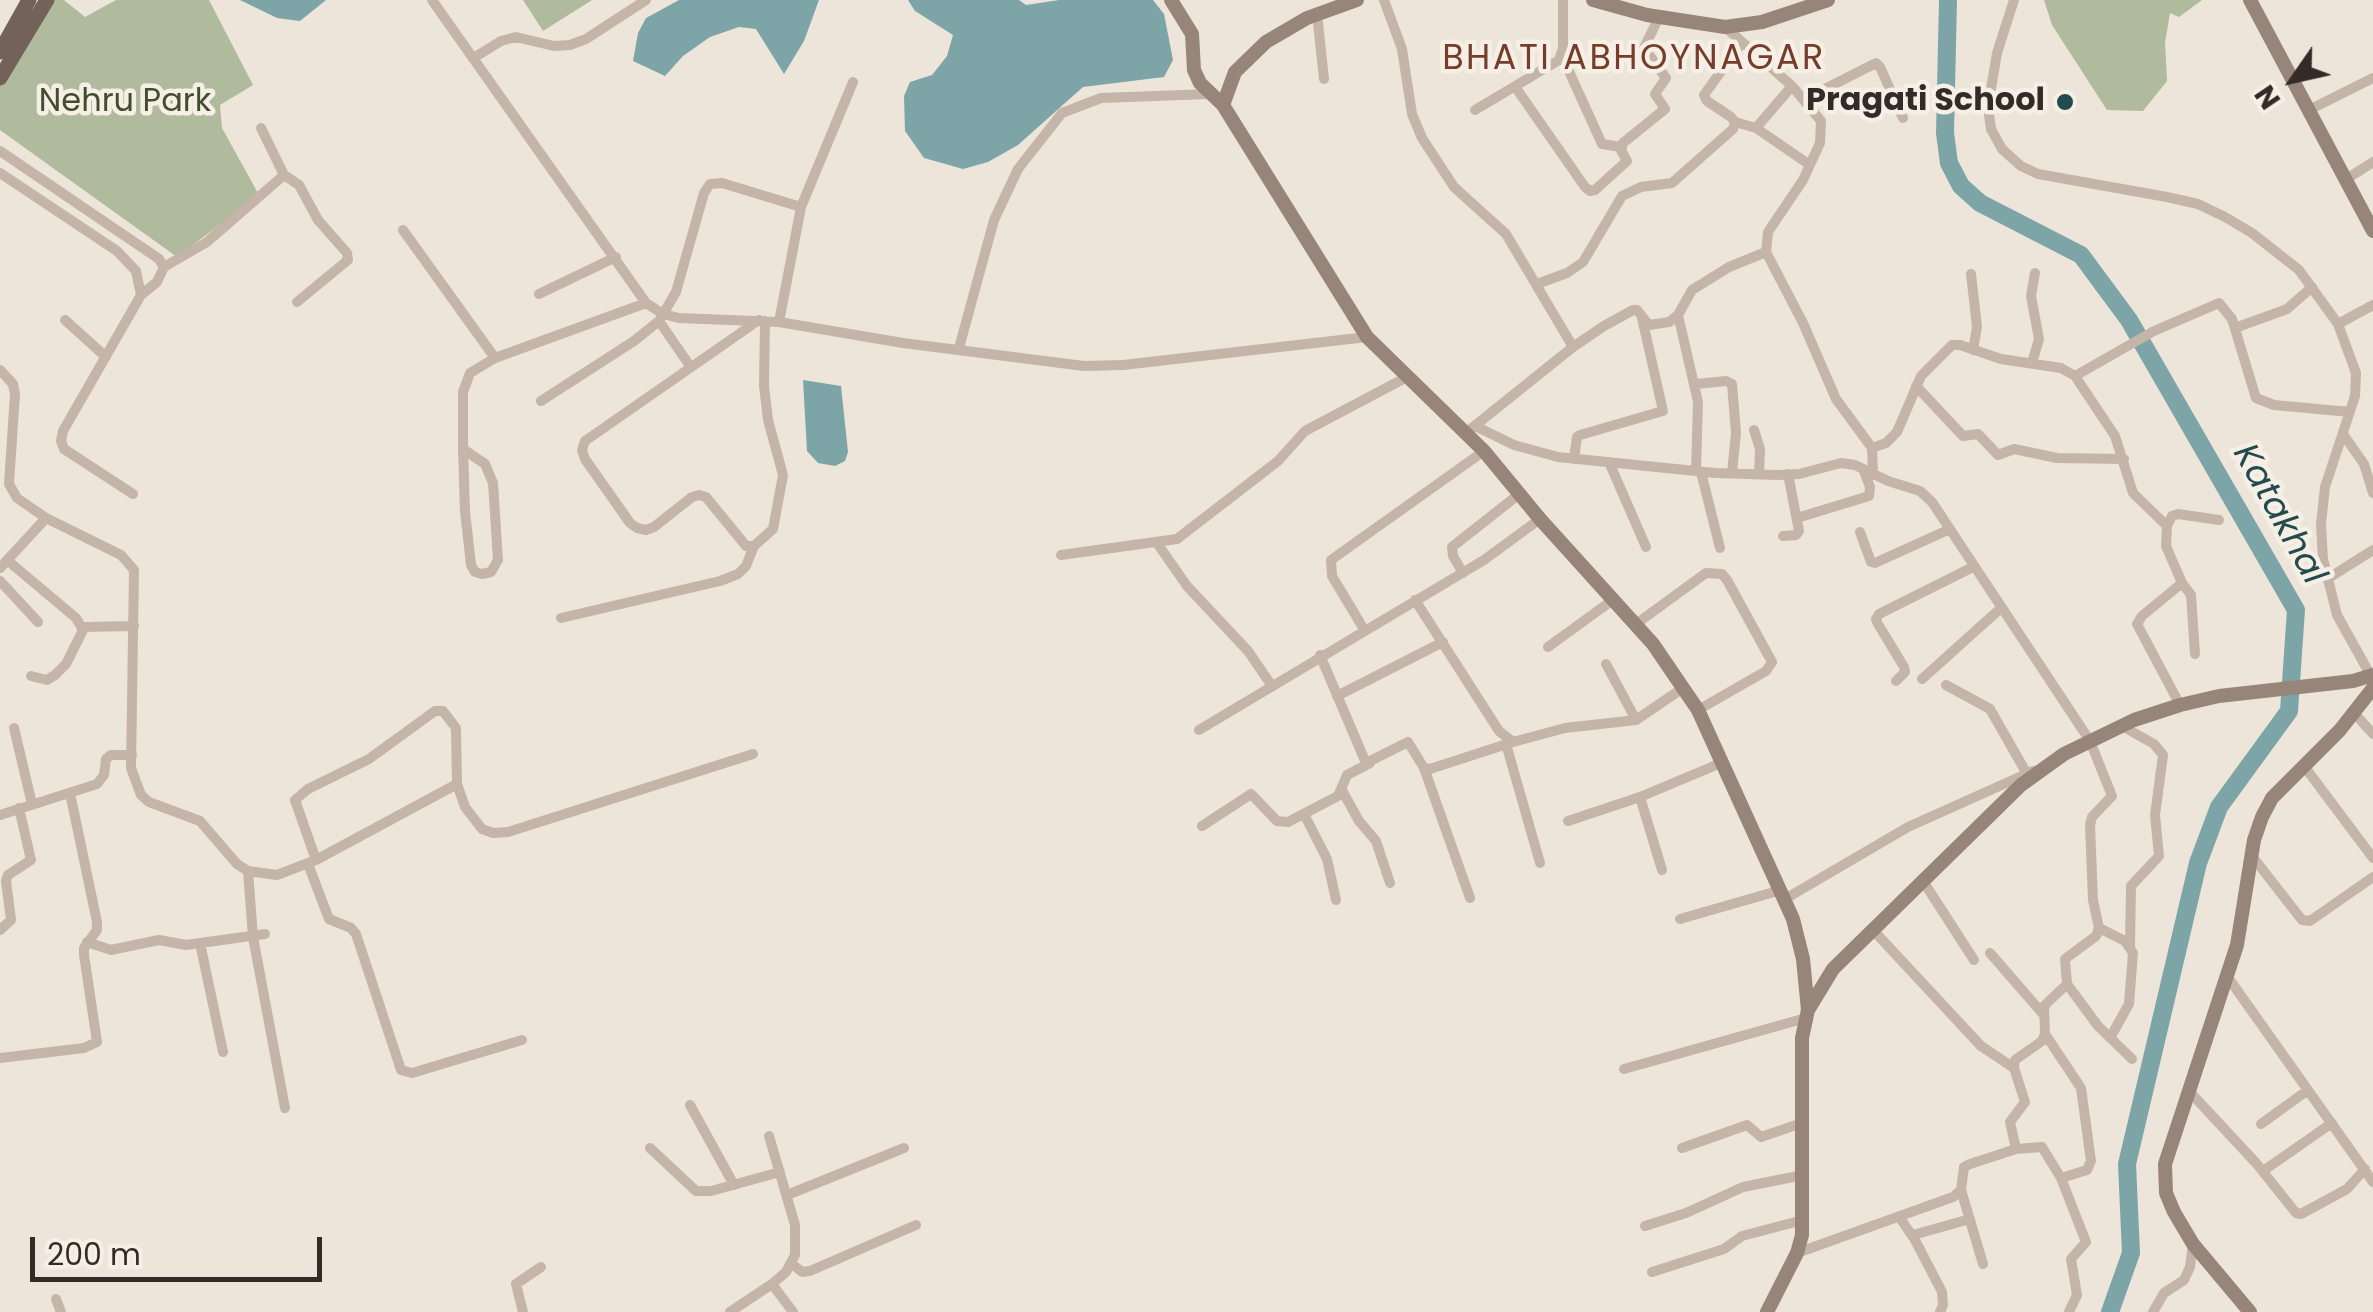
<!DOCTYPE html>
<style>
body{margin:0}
#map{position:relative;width:2373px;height:1312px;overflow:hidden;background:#eee5da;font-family:Poppins,sans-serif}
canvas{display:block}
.north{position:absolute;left:2243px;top:30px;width:100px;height:100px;-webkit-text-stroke:8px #f6efe6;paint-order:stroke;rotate:236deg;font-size:28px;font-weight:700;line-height:40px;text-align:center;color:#322b27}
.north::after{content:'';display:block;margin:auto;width:35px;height:45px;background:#322b27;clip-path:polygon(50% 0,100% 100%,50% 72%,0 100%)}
.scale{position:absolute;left:30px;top:1237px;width:292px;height:45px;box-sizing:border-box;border:5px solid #322b27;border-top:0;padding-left:12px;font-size:30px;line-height:35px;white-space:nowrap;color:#322b27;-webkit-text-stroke:8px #f6efe6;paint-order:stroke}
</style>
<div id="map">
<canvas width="2373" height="1312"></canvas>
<div class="north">N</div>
<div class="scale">200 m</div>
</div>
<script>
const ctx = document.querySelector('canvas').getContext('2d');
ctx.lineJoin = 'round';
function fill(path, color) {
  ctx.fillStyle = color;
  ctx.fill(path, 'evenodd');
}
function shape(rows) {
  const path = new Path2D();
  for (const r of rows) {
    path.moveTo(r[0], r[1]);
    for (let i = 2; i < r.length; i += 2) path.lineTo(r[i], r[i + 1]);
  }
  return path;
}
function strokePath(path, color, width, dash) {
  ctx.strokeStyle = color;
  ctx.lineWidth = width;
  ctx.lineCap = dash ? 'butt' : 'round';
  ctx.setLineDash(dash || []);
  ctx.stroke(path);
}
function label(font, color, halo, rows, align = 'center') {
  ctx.font = font + ' Poppins,sans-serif';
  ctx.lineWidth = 9;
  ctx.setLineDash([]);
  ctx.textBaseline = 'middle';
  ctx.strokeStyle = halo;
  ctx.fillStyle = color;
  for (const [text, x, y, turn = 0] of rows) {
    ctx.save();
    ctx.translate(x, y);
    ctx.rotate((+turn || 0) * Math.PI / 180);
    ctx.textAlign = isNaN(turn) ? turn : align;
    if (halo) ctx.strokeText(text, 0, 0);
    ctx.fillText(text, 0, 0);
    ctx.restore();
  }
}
fill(shape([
 [51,0,64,0,85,17,116,0,209,0,253,85,220,105,222,128,259,195,177,257,0,130,0,84],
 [523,0,592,0,543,31],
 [2044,0,2202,0,2179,17,2170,13,2165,43,2167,81,2143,111,2107,110,2052,25]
]), '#b0ba9d');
fill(shape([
 [240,0,326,0,300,21,277,18],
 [679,0,819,0,804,41,784,74,756,29,739,27,710,37,683,56,665,76,633,61,638,33,646,18],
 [908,0,1019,0,1026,5,1059,0,1153,0,1164,14,1173,60,1164,77,1083,87,1018,145,988,162,963,169,924,158,905,131,904,96,910,82,932,75,947,56,953,35,915,11],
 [803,380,841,386,848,452,845,461,835,466,818,463,807,451]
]), '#7da5a7');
strokePath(shape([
 [1948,0,1945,133,1949,163,1961,186,1980,203,2081,255,2129,320,2296,610,2289,711,2219,807,2198,863,2127,1164,2131,1253,2110,1312]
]), '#7da5a7', 18);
strokePath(shape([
 [432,0,646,303,663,314,679,318,779,322,903,343,1084,366,1123,365,1367,337],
 [1384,0,1402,49,1412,114,1422,138,1454,187,1506,234,1573,347],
 [2014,0,1997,53,1988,107,1991,129,2002,149,2021,166,2038,174,2167,197,2198,204,2225,217,2252,233,2299,270,2338,324,2356,373,2355,396,2325,487,2321,524,2323,559,2337,615,2371,676],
 [1317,14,1324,79],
 [1725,27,1792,86,1821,121,1820,143,1803,180,1768,232,1766,252,1803,323,1836,399,1872,448,1873,475],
 [1562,56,1602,144,1621,147],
 [475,57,501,41,516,37,554,46,570,45,586,39,646,0],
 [1516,88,1585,187,1590,191,1595,190,1627,161,1621,150,1623,143,1665,109,1655,94,1666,78,1644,48,1659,17],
 [1805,99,1876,63,1880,67,1903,118],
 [1475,110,1559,60,1563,48,1563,0],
 [2309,110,2373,78],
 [1735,122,1756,128,1792,86],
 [1756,128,1810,165],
 [0,151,159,259,164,267,157,282,141,295,63,431,61,441,64,449,133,494],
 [0,173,117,251,136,271,141,295],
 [284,175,299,185,318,220,347,253,348,260,297,302],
 [2345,180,2373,162],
 [403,230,495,358],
 [164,267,207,242,284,175,261,128],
 [1971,274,1977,327,1973,350],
 [1537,284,1567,273,1583,262,1622,196,1641,187,1672,183,1733,129,1735,122,1731,117,1707,101,1704,95,1742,42],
 [539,294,616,257],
 [1678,315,1698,402,1696,471],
 [65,320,106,357],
 [759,320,585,441,582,450,585,459,630,523,637,528,646,530,654,527,692,497,699,495,706,497,746,546,754,546,773,529,783,475,768,420,764,386,765,321],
 [659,321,690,366],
 [779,322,801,207,853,82],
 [2338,324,2373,305],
 [2235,328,2287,309,2312,287],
 [959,348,994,220,1018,169,1062,113,1101,98,1210,94],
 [2032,363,2039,339,2031,296,2035,273],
 [0,370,13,384,15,394,9,484,17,498,46,518,121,555,134,570,131,768,141,795,149,802,200,821,237,864,248,871,277,875,316,860,457,784],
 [2075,376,2154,331,2219,303,2232,319,2256,398,2274,405,2350,412],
 [1696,384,1726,381,1732,384,1736,433,1732,473],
 [1916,386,1963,436,1978,434,1998,455,2014,449,2057,458,2124,459],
 [541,401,634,341,659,321,676,292,704,193,710,184,722,183,801,207],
 [1475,426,1514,445,1558,457,1715,473,1778,475,1799,474,1841,463,1855,465,1888,481,1920,491,1932,502,2090,741,2112,796,2092,817,2090,825,2093,900,2099,928,2096,936,2065,959,2067,984,2044,1006,2045,1034,2042,1041,2015,1060,2014,1068,2025,1102,2010,1122,2016,1149],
 [1472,428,1573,347,1604,326,1633,310,1637,310,1649,325,1669,322,1678,315,1692,290,1729,267,1766,252],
 [1754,430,1760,449,1759,474],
 [2343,434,2364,464,2373,493],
 [1872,448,1886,443,1897,432,1921,376,1952,345,1960,345,2001,359,2061,368,2075,376,2115,436,2133,493,2167,526,2166,546,2182,583,2142,616,2137,624,2180,705],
 [463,449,485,464,493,483,498,560,491,572,482,574,475,572,471,565,465,511,463,449,463,392,470,373,495,358,646,303],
 [1574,459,1577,437,1580,435,1663,411,1642,318],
 [1609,462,1646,547],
 [1701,472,1720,548],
 [1797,518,1869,496,1870,487,1864,471],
 [2167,526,2172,516,2178,514,2219,520],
 [1860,532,1871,562,1875,563,1950,529],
 [1783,536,1796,535,1799,531,1788,474],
 [1157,543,1187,586,1248,651,1272,686],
 [1061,555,1177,539,1278,461,1305,431,1407,377],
 [7,560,76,618,83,630,66,664,55,675,47,680,31,676],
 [0,568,46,518],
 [1463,573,1453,556,1452,547,1518,495],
 [2327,579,2373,550],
 [0,581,38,622],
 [2182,583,2191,595,2195,654],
 [1415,600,1499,731,1513,742,1565,728,1636,720,1683,688],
 [561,618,720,581,738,574,746,566,754,546],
 [1636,624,1706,573,1722,574,1727,580,1772,662,1766,671,1698,710],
 [82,627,134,626],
 [1365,631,1332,576,1331,560,1484,451],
 [1548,647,1614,599],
 [1320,655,1366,763,1408,742,1424,768,1430,769,1513,742],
 [1606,664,1636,720],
 [1922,679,2001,608],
 [1896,681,1905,672,1904,667,1878,624,1876,619,1879,614,1973,567],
 [1946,685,1990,709,2027,774],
 [1337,696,1443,642],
 [2355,714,2373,734],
 [2122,726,2154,744,2163,755,2155,815,2159,856,2131,886,2130,947],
 [14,728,32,804],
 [1199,730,1484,560,1540,519],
 [1506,744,1540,863],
 [2304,766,2373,858],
 [1424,768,1470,898],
 [1343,792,1359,821,1376,841,1390,883],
 [1640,797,1662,870],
 [1304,814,1327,859,1336,900],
 [0,815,97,784,104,775,106,759,111,755,132,755],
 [1568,821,1640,797,1721,763],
 [1202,826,1251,794,1277,821,1288,822,1338,796,1347,775,1370,763],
 [2252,856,2302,920,2310,921,2373,877],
 [316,860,295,800,308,789,369,759,435,711,443,711,456,728,457,784,465,807,482,829,493,833,508,832,753,754],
 [308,864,329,919,351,928,356,934,401,1070,412,1073,522,1040],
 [248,871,253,937,285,1108],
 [1923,881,1974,960],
 [1785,899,1908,827,2033,771],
 [1680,919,1781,890],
 [2099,928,2125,941,2133,953,2129,1004,2110,1038],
 [0,930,11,920,6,881,8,875,31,860,19,808],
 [1873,930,1981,1046,2014,1068],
 [87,942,111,950,159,940,186,945,265,934],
 [200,943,223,1052],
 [1990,953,2043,1014],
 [2227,976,2373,1182],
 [2067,984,2098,1026,2132,1059],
 [2045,1034,2081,1088,2091,1161,2087,1170,2061,1178],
 [0,1058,84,1048,97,1042,84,955,84,948,97,930,97,922,70,793],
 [1624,1069,1806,1018],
 [2189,1091,2256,1163,2296,1213,2301,1214,2347,1189,2365,1169],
 [690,1105,734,1185],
 [2261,1124,2308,1090],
 [650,1148,696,1191,711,1191,780,1172],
 [1682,1148,1747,1125,1761,1137,1802,1123],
 [2263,1171,2332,1123],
 [1961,1190,1983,1264],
 [787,1195,904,1148],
 [1900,1218,1915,1240,1942,1292,1943,1305,1940,1312],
 [1645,1226,1686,1213,1743,1187,1803,1175],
 [1913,1235,1970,1219],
 [1797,1253,1953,1197,1961,1190,1964,1167,1970,1164,2016,1149,2042,1147,2061,1178,2086,1242,2071,1259,2077,1295,2069,1312],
 [791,1263,802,1272,810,1271,916,1225],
 [1652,1272,1724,1249,1742,1236,1803,1220],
 [772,1284,793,1312],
 [56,1299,61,1312],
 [523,1312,516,1284,541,1267],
 [730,1312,772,1284,786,1272,795,1255,795,1225,769,1136],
 [2153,1312,2164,1293,2184,1280,2190,1267,2193,1244]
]), '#c4b5a8', 10);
strokePath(shape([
 [1171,0,1192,34,1194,70,1200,83,1223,105,1367,337,1484,451,1540,519,1653,644,1698,710,1793,919,1803,959,1808,1010],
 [1593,0,1647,15,1725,27,1762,22,1828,0],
 [2250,0,2373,231],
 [1223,105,1235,72,1266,42,1307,18,1357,0],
 [1767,1312,1797,1253,1802,1235,1802,1038,1808,1010,1833,969,2021,785,2064,754,2134,720,2180,705,2219,696,2353,681,2373,675],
 [2250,1312,2193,1244,2174,1212,2166,1193,2165,1164,2237,945,2254,840,2262,817,2272,798,2340,730,2373,688]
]), '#97857a', 14);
strokePath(shape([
 [0,52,29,0],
 [0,78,47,0]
]), '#72625a', 15);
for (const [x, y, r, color] of [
 [2065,102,10,"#234b4e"]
]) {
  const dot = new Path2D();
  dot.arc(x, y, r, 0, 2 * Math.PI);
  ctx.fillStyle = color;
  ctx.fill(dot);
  strokePath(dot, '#f6efe6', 4);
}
label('bold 32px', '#322b27', '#f6efe6', [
 ["Pragati School",2045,102]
], 'right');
label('32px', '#424d2e', '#f6efe6', [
 ["Nehru Park",125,103]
]);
ctx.letterSpacing = '2.5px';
label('35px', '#763d2b', '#f6efe6', [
 ["BHATI ABHOYNAGAR",1634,60]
]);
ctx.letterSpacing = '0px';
label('italic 35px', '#234b4e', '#f6efe6', [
 ["Katakhal",2278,515,61]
]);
</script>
